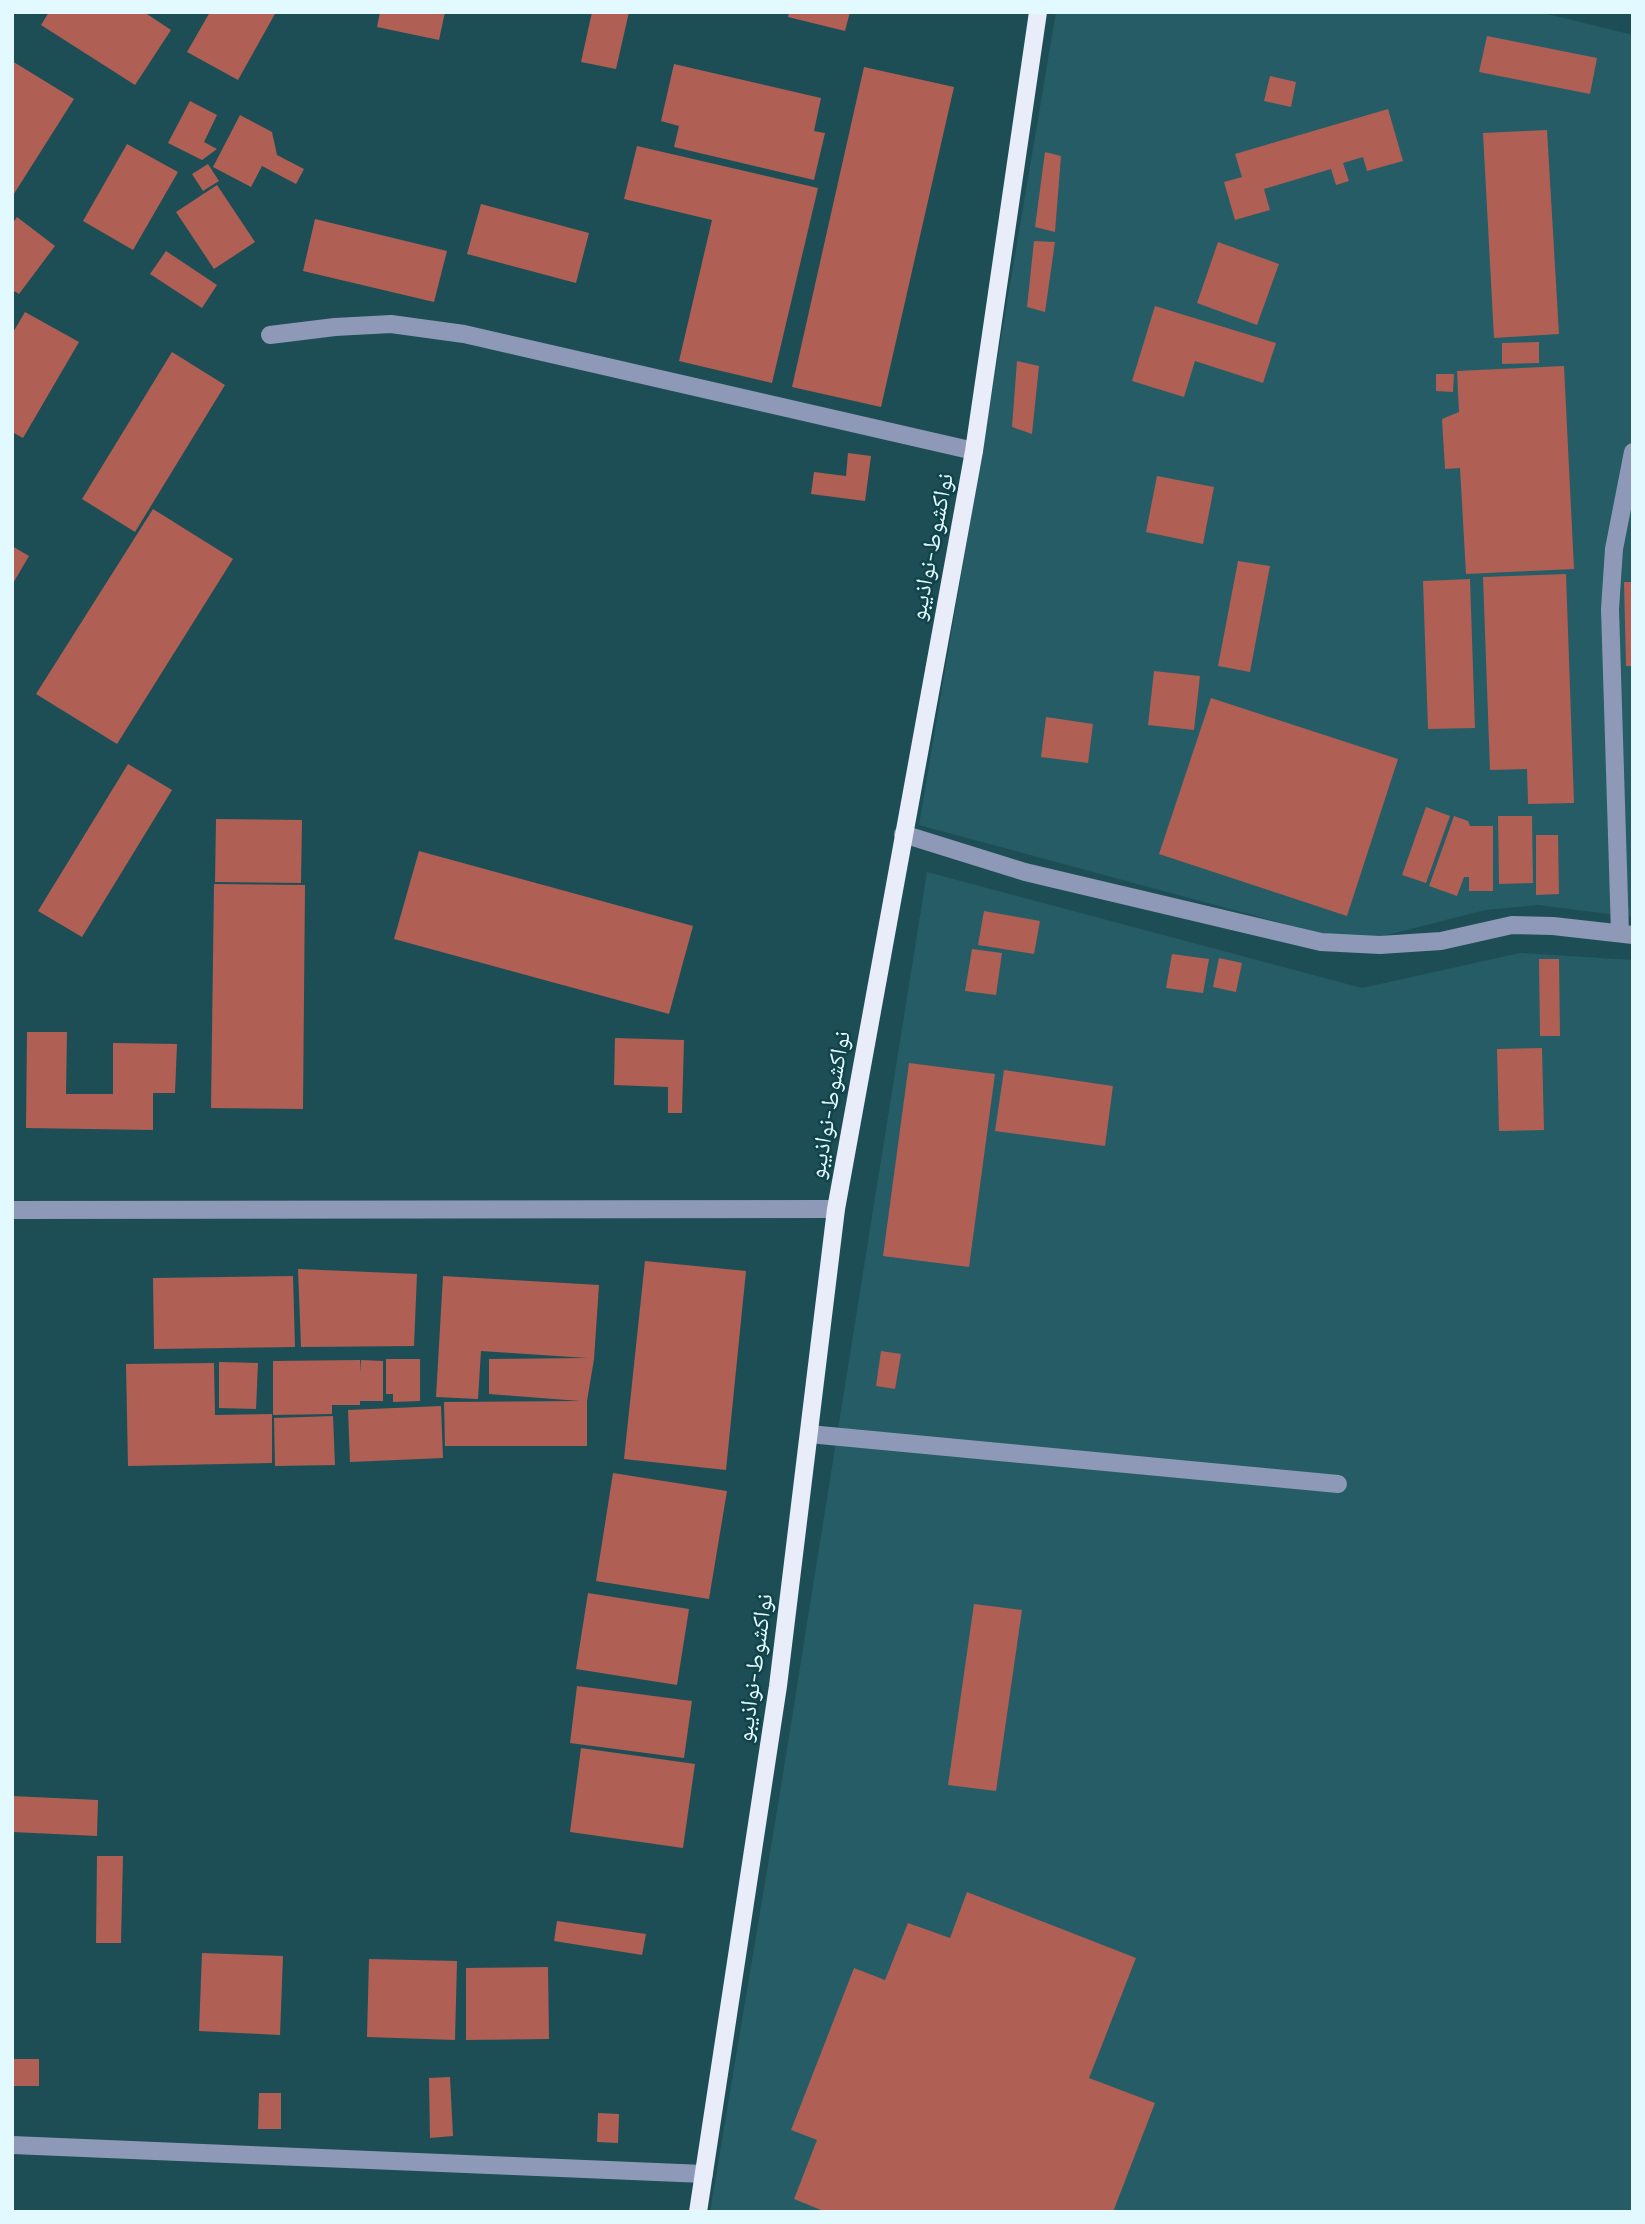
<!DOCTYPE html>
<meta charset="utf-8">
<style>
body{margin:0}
#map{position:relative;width:1645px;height:2224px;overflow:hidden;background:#1e4e55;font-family:"Exo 2",sans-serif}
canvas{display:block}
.frame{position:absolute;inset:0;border:14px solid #e2faff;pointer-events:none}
</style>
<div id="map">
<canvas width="1645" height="2224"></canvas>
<div class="frame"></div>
</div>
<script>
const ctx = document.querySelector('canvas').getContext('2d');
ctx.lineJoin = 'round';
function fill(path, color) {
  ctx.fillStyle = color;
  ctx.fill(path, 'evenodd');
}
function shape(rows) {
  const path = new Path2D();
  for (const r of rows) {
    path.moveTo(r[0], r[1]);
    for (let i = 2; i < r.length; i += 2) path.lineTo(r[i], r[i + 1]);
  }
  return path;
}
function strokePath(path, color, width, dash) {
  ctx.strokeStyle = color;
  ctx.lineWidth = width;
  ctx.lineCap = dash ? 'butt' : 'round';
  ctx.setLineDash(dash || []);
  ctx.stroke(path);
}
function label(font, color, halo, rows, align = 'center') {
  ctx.font = font + ' "Exo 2","Noto Naskh Arabic",sans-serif';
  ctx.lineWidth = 5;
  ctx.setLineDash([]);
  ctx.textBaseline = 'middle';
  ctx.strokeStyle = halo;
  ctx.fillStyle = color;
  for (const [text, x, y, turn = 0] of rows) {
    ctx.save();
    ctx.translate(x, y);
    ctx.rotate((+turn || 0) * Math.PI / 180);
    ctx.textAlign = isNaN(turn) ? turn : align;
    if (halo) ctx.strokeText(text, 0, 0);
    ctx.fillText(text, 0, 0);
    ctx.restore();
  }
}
fill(shape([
 [1056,12,1539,12,1633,35,1633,917,1538,905,1485,910,1356,943,919,825],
 [927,872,1362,988,1520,953,1633,960,1633,2212,710,2212,779,1799]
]), '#265c65');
fill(shape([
 [49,12,144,12,171,30,135,85,41,25],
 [210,12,276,12,238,80,187,52],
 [380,12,445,12,439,40,377,27],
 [592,12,629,12,616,69,581,62],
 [789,12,850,12,845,31,788,17],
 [1487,36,1597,58,1590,94,1479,72],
 [12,61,74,99,12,197],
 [674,64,821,98,814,131,825,133,814,180,674,147,679,126,661,121],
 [864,67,954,87,881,407,792,387],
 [1270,76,1296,82,1291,107,1264,101],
 [190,101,217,115,204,142,217,149,202,160,168,143],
 [1388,109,1403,161,1367,171,1363,157,1343,163,1349,181,1336,185,1331,169,1264,189,1270,210,1235,220,1224,182,1242,177,1235,154],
 [240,115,272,132,277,155,304,169,296,184,262,166,251,187,213,167],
 [1547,130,1559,334,1494,338,1483,133],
 [127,144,178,172,133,250,83,221],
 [637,146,818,188,772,383,679,361,712,220,624,199],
 [1045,152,1061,156,1055,232,1035,227],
 [208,164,219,181,203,191,192,174],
 [217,185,255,242,214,269,176,212],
 [481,204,589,233,576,283,467,254],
 [17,217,55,246,19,294,12,290,12,224],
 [315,219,447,251,434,302,303,271],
 [1034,241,1055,242,1045,312,1027,307],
 [1218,242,1279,264,1257,325,1197,303],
 [166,251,217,285,202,308,150,274],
 [1155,306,1276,343,1263,383,1195,361,1184,397,1132,381],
 [25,312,79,342,23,438,12,432,12,334],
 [1539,342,1539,363,1502,364,1502,343],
 [172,352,225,385,135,532,82,499],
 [1017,361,1039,366,1032,434,1012,427],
 [1564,366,1574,569,1466,574,1460,468,1445,469,1442,419,1459,412,1457,371],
 [1436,374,1454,374,1453,392,1436,391],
 [848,453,871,456,865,501,811,494,814,472,846,476],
 [1157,476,1214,487,1203,544,1146,532],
 [153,509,233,559,117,744,36,694],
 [12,546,29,556,12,585],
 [1238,561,1270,566,1250,672,1218,666],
 [1566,574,1574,803,1528,804,1527,769,1490,770,1483,577],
 [1470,579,1475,728,1428,729,1423,581],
 [1624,582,1633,582,1633,666,1626,666],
 [1154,671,1200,676,1194,730,1148,725],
 [1211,698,1398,759,1347,916,1159,854],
 [1046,717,1093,724,1088,763,1041,757],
 [128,764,172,790,82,937,38,911],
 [1426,807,1450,816,1426,883,1402,875],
 [1454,816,1468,821,1470,826,1493,826,1493,891,1469,891,1469,877,1464,877,1457,896,1429,886],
 [1498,816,1532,816,1533,883,1499,884],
 [216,819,302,820,301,883,215,882],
 [1536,835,1558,835,1559,894,1536,895],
 [419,851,693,926,669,1014,394,939],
 [214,884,305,885,303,1109,211,1108],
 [984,911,1040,921,1034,954,978,945],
 [972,949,1002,953,996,995,965,991],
 [1172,954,1209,959,1203,993,1166,988],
 [1219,958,1242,963,1236,992,1213,987],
 [1539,959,1559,959,1560,1036,1540,1036],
 [27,1032,67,1032,66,1094,113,1094,113,1043,177,1044,175,1093,153,1093,153,1130,26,1128],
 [615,1038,684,1040,682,1113,668,1113,668,1087,614,1085],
 [1542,1048,1544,1130,1499,1131,1497,1049],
 [909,1063,995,1074,969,1267,883,1256],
 [1004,1070,1113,1086,1105,1146,995,1131],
 [645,1261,746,1271,726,1470,624,1459],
 [298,1269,417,1274,414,1346,301,1347],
 [293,1276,295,1347,154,1349,153,1278],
 [443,1276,599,1285,594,1359,587,1401,587,1446,445,1446,444,1402,580,1401,489,1394,489,1359,587,1358,481,1351,478,1399,436,1397],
 [881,1351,901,1354,895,1389,876,1386],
 [386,1359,420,1359,420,1401,393,1402,393,1394,386,1394],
 [360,1360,360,1372,361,1360,383,1361,383,1401,360,1401,360,1405,332,1405,332,1414,273,1415,273,1361],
 [219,1362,258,1363,256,1409,219,1408],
 [214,1363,215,1415,272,1414,272,1463,128,1466,126,1364],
 [441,1406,443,1458,350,1462,348,1410],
 [333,1416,335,1465,275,1466,274,1418],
 [613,1473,727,1491,709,1599,596,1581],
 [588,1593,689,1609,677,1685,576,1669],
 [974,1604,1022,1610,996,1791,948,1785],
 [577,1686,692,1701,684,1758,570,1743],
 [581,1748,695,1764,683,1848,570,1832],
 [12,1796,98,1800,97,1836,12,1832],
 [97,1856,123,1856,121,1943,96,1943],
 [967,1892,1136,1958,1089,2078,1155,2103,1113,2212,826,2212,794,2199,817,2140,791,2130,854,1968,885,1980,908,1923,950,1938],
 [557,1921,646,1934,642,1955,554,1941],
 [202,1953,283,1956,280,2035,199,2031],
 [369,1959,457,1961,455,2040,367,2037],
 [548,1967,549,2039,466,2040,466,1968],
 [12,2059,39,2059,39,2086,12,2086],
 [450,2077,453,2136,430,2138,429,2078],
 [259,2093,281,2093,281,2129,258,2129],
 [598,2113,619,2114,618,2143,597,2142]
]), '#af5f54');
strokePath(shape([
 [270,335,335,327,391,324,464,334,974,451],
 [903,834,1025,872,1321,942,1380,945,1441,941,1512,925,1553,926,1633,935],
 [1620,933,1610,609,1614,549,1633,452],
 [12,1210,836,1209],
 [809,1434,1338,1484],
 [12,2145,704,2174]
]), '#8e99b8', 18);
strokePath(shape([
 [698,2212,778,1686,836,1209,974,451,1038,12]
]), '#e8edf9', 18);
label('24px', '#e2faff', '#11434a', [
 ["نواكشوط-نواذيبو",931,547,-79],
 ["نواكشوط-نواذيبو",829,1105,-80],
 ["نواكشوط-نواذيبو",754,1668,-82]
]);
</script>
